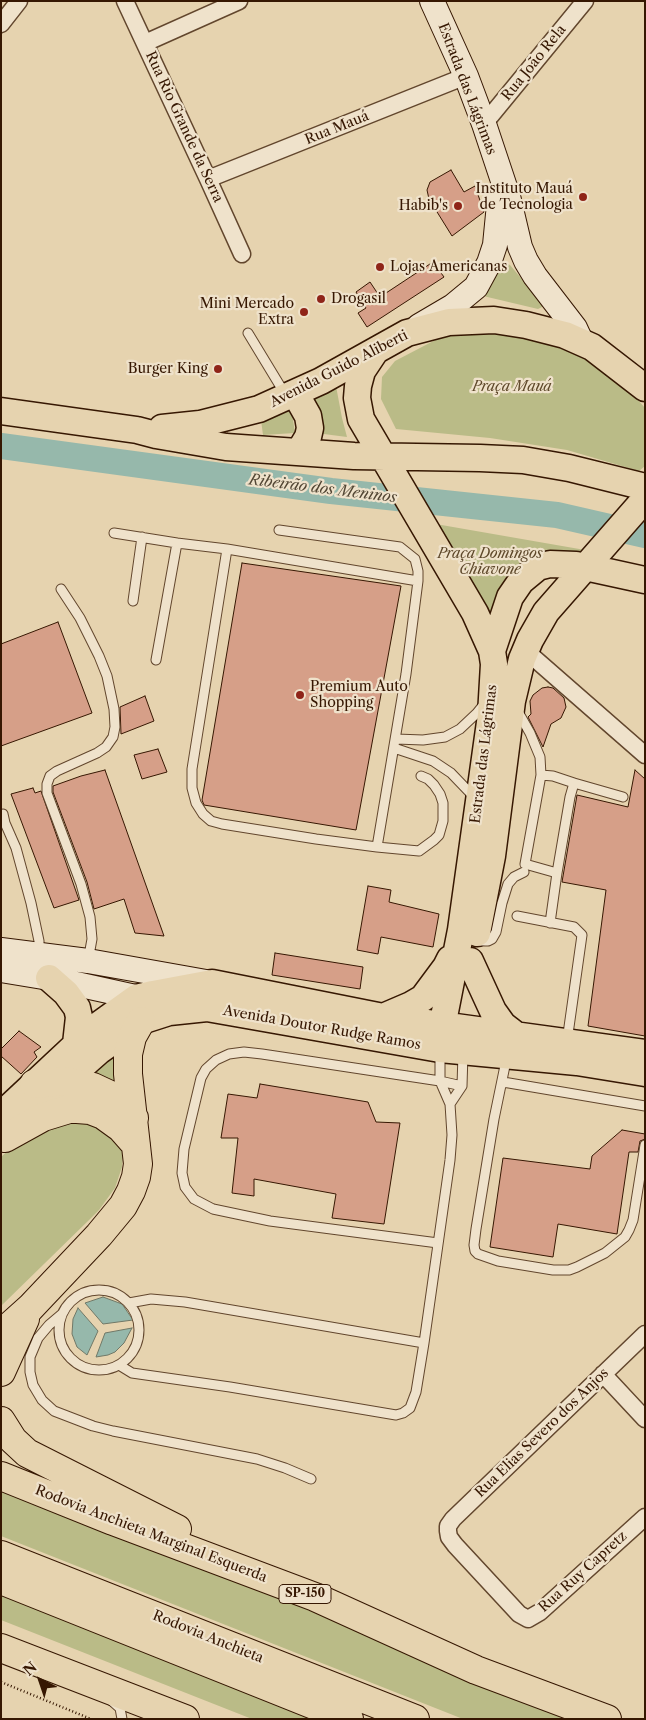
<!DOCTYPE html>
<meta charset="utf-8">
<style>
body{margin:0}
#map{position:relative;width:646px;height:1720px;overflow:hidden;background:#e6d3af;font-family:"Libre Caslon Text",serif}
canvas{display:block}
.frame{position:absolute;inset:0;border:2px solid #361702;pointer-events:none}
.north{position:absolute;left:15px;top:1655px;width:50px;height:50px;-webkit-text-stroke:4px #efe2cb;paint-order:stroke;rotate:319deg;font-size:14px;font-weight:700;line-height:20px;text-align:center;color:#361702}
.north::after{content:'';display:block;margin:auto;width:18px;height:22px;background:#361702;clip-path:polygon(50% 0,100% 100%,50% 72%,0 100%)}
</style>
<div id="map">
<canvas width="646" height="1720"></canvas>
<div class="frame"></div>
<div class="north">N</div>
</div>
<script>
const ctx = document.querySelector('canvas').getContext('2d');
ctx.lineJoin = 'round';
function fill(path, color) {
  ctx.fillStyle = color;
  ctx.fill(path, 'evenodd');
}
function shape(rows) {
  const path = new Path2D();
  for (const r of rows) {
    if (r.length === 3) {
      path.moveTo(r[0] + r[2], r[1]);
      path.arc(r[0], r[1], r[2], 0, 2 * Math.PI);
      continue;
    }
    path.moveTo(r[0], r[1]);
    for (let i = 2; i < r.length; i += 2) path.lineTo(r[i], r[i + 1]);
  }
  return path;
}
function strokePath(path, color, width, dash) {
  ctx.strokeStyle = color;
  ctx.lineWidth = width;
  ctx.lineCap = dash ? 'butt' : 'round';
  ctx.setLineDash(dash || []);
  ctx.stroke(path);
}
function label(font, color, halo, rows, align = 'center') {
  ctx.font = font + ' "Libre Caslon Text",serif';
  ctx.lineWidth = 4.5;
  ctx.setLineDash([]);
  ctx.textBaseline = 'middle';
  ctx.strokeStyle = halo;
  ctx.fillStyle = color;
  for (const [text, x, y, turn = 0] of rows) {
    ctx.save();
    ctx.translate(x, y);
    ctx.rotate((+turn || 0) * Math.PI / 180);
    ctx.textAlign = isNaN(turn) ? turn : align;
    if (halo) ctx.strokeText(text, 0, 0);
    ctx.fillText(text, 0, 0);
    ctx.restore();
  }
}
fill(shape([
 [502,261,510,265,542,303,542,307,538,309,479,295],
 [488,331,560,345,597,363,624,384,645,408,645,466,639,471,567,450,490,438,396,429,381,399,382,377,395,361,443,336],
 [336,386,342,418,347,437,316,433,308,399],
 [291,407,295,433,263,435,261,420],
 [430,523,585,550,580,556,562,555,493,620],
 [118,1055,125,1091,93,1077,94,1072,113,1056],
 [92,1119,120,1145,123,1155,122,1167,115,1188,99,1210,88,1221,1,1306,1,1157,22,1138,38,1127],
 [1,1487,357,1625,576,1719,463,1719,1,1536],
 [1,1592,315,1719,252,1719,1,1620]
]), '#babb87');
const water = shape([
 [103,1297,122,1304,133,1320,103,1324,85,1303,103,1297],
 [78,1308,98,1331,87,1355,77,1347,72,1334,73,1319,78,1308],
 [132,1328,124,1343,115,1352,108,1355,96,1357,105,1333,132,1328]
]);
fill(water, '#96b8ab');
strokePath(water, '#707867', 1);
strokePath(shape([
 [1,446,331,491,557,515,645,535]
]), '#96b8ab', 26);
const building = shape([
 [451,170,464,192,475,186,484,212,452,236,429,199,427,190,430,182,451,170],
 [433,262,444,277,367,327,358,313,366,308,356,292,370,282,380,297,433,262],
 [242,563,401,586,356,830,204,805,202,800,242,563],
 [58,622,92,713,1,746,1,644,58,622],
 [548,687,553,688,564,698,566,707,561,718,551,724,543,747,528,717,531,714,530,701,533,695,542,688,548,687],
 [145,696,154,721,121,734,120,707,145,696],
 [158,749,167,772,142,779,134,755,158,749],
 [105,770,164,936,135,933,124,899,94,909,87,882,53,792,53,786,81,776,105,770],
 [635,770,645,779,645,1036,588,1026,606,890,562,882,577,795,628,807,635,770],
 [33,788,35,793,41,791,79,900,54,908,11,794,33,788],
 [368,886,391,890,389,902,439,914,433,947,381,937,378,954,357,950,368,886],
 [275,953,363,967,360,989,272,975,275,953],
 [19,1031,41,1047,34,1052,37,1057,21,1074,1,1056,1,1049,19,1031],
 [260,1084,368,1102,376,1122,400,1123,384,1224,332,1218,336,1194,254,1179,254,1196,232,1193,238,1138,221,1138,228,1094,257,1098,260,1084],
 [622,1130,645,1134,645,1139,640,1141,638,1152,629,1152,617,1234,558,1224,553,1257,490,1247,503,1158,590,1169,592,1156,622,1130]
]);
fill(building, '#d69f88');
strokePath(building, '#361702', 1);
const lane = shape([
 [248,333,285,394],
 [114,533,177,543],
 [227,549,192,769,192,788,196,803,203,814,211,821,222,824,316,839,377,847,406,674,418,581,418,571,415,559,400,547,279,530],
 [61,589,80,618,99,656,107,676,114,709,115,727,113,737,106,747,97,753,57,771,50,776,47,784,47,793,81,884,90,917,92,939,88,961],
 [133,601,142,537],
 [156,660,177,543,227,549,418,581],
 [517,710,530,733,540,757,541,775],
 [396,739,423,740,445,737,460,729,477,713,485,703],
 [394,748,433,761,451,773,475,798],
 [574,783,623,797],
 [1,815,3,814,5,823,16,848,31,903,39,941,39,953],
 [377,847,419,851,434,840,439,835,443,821,443,803,440,794,434,785,428,779,421,776],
 [517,916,574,927,582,935,568,1034],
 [550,923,557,873,570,797,574,783,553,776,541,775,525,864,557,873],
 [476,941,488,941,492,939,496,932,502,903,508,884,514,877,524,872],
 [507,1056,494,1119,476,1229,474,1245,475,1251,478,1254,498,1261,553,1270,569,1270,577,1267,605,1253,625,1237,629,1230,633,1220,645,1145],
 [503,1082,645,1106],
 [450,1104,462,1086,463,1053],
 [438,1243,270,1221,213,1209,194,1199,185,1187,182,1173,184,1149,201,1078,206,1069,216,1060,229,1054,244,1052,262,1054,440,1081,462,1086],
 [99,1330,40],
 [129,1303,151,1299,185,1302,424,1343],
 [62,1314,49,1325,38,1338,30,1357,30,1372,33,1385,42,1400,54,1411,93,1426,113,1431,257,1459,285,1468,311,1479],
 [119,1365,132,1373,230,1387,396,1415,403,1413,410,1408,416,1392,424,1343,450,1160,452,1135,450,1104,440,1081,440,1052],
 [112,1701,120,1708,122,1719]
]);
const street = shape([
 [125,1,208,179,242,254],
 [1,24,19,1],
 [145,43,239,1],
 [484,124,585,1],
 [208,179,466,76],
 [526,651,645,755],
 [645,1334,453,1519,448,1526,448,1531,449,1537,455,1545,519,1614,528,1619,540,1612,645,1517],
 [603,1374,645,1419]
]);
const secondary = shape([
 [432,1,466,76,484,124,508,196,520,247,526,261,535,276,575,328,581,341],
 [419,326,453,306,476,287,489,263,495,245,500,194],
 [1,950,88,961,206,982],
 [1,970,49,978,149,1000]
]);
const primary = shape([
 [374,353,362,371,358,386,357,398,361,419,475,613,492,651,494,664,491,715,461,930,442,1027,440,1049],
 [295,393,308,416,310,428,308,437,299,452],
 [1,411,137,430,156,435,226,447,354,456,480,458,523,460,569,468,645,487],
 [162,428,200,424,259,409,321,381,407,333,449,322,494,320,526,325,565,335,592,347,645,388],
 [492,651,510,597,521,581,538,567,550,564,576,565,645,580],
 [477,933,492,856,512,701,522,659,530,640,546,612,645,499],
 [470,961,493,1011,503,1025,516,1035],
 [49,978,66,993,77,1008,79,1017,76,1044],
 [383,1017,411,1005,423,998,446,967,450,959],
 [1,1115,93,1029,129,1003,136,998,153,994,212,983,383,1017,645,1053],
 [16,1127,65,1081,99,1051,141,1021,169,1012,207,1008,440,1049,577,1062,645,1073]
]);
const highway = shape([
 [34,1084,65,1081,93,1087,108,1094,120,1102,134,1118],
 [5,1138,43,1117,69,1109,77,1109,90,1110,103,1115,121,1128,136,1145],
 [1,1334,30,1308,99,1235,123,1206,131,1191,136,1177,138,1164,128,1074,128,1054,132,1037,141,1021],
 [1,1372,25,1319],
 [1,1421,13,1440,27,1453,177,1529],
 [1,1476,113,1521,315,1597,476,1670,607,1719],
 [1,1555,415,1719],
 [1,1580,349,1719],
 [1,1648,185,1719]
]);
strokePath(lane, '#62462d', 11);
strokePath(street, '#62462d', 19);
strokePath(secondary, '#361702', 26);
strokePath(primary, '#361702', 29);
strokePath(highway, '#361702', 30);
strokePath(shape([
 [1,1682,91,1719]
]), '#361702', 2.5, [1, 2.5]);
strokePath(lane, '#efe2cb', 9);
strokePath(street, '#efe2cb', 16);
strokePath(secondary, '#efe2cb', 24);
strokePath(primary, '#e6d3af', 26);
strokePath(highway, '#e6d3af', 28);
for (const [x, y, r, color] of [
 [583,197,5,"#8f2418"],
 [458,206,5,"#8f2418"],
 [380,267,5,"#8f2418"],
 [321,299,5,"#8f2418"],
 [304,312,5,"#8f2418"],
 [218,369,5,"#8f2418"],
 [300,695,5,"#8f2418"]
]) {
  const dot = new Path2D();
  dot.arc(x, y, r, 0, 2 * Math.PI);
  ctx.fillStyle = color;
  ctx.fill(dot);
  strokePath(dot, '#efe2cb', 2);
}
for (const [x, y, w] of [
 [305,1594,52]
]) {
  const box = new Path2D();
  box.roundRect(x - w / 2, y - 9.5, w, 19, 4);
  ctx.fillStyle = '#efe2cb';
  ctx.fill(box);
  strokePath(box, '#361702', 1);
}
label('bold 12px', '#361702', null, [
 ["SP-150",305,1594]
]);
label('14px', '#361702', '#efe2cb', [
 ["Rua João Rela",534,63,-51],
 ["Estrada das Lágrimas",467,89,69],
 ["Rua Rio Grande da Serra",184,127,65],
 ["Rua Mauá",337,128,-22],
 ["Avenida Guido Aliberti",339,369,-27],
 ["Estrada das Lágrimas",484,754,-83],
 ["Avenida Doutor Rudge Ramos",322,1028,10],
 ["Rua Elias Severo dos Anjos",542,1433,-44],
 ["Rodovia Anchieta Marginal Esquerda",151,1534,21],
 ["Rua Ruy Capretz",583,1572,-42],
 ["Rodovia Anchieta",208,1637,22]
]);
label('14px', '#361702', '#efe2cb', [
 ["Instituto Mauá",573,189],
 ["de Tecnologia",573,205],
 ["Habib's",448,206],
 ["Lojas Americanas",390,267,"left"],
 ["Drogasil",331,299,"left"],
 ["Mini Mercado",294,304],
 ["Extra",294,320],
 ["Burger King",208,369],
 ["Premium Auto",310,687,"left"],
 ["Shopping",310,703,"left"]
], 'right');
label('italic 14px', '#5e482a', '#efe2cb', [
 ["Praça Mauá",512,387],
 ["Praça Domingos",490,554],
 ["Chiavone",490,570]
]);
label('italic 15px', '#534735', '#efe2cb', [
 ["Ribeirão dos Meninos",323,489,7]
]);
</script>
